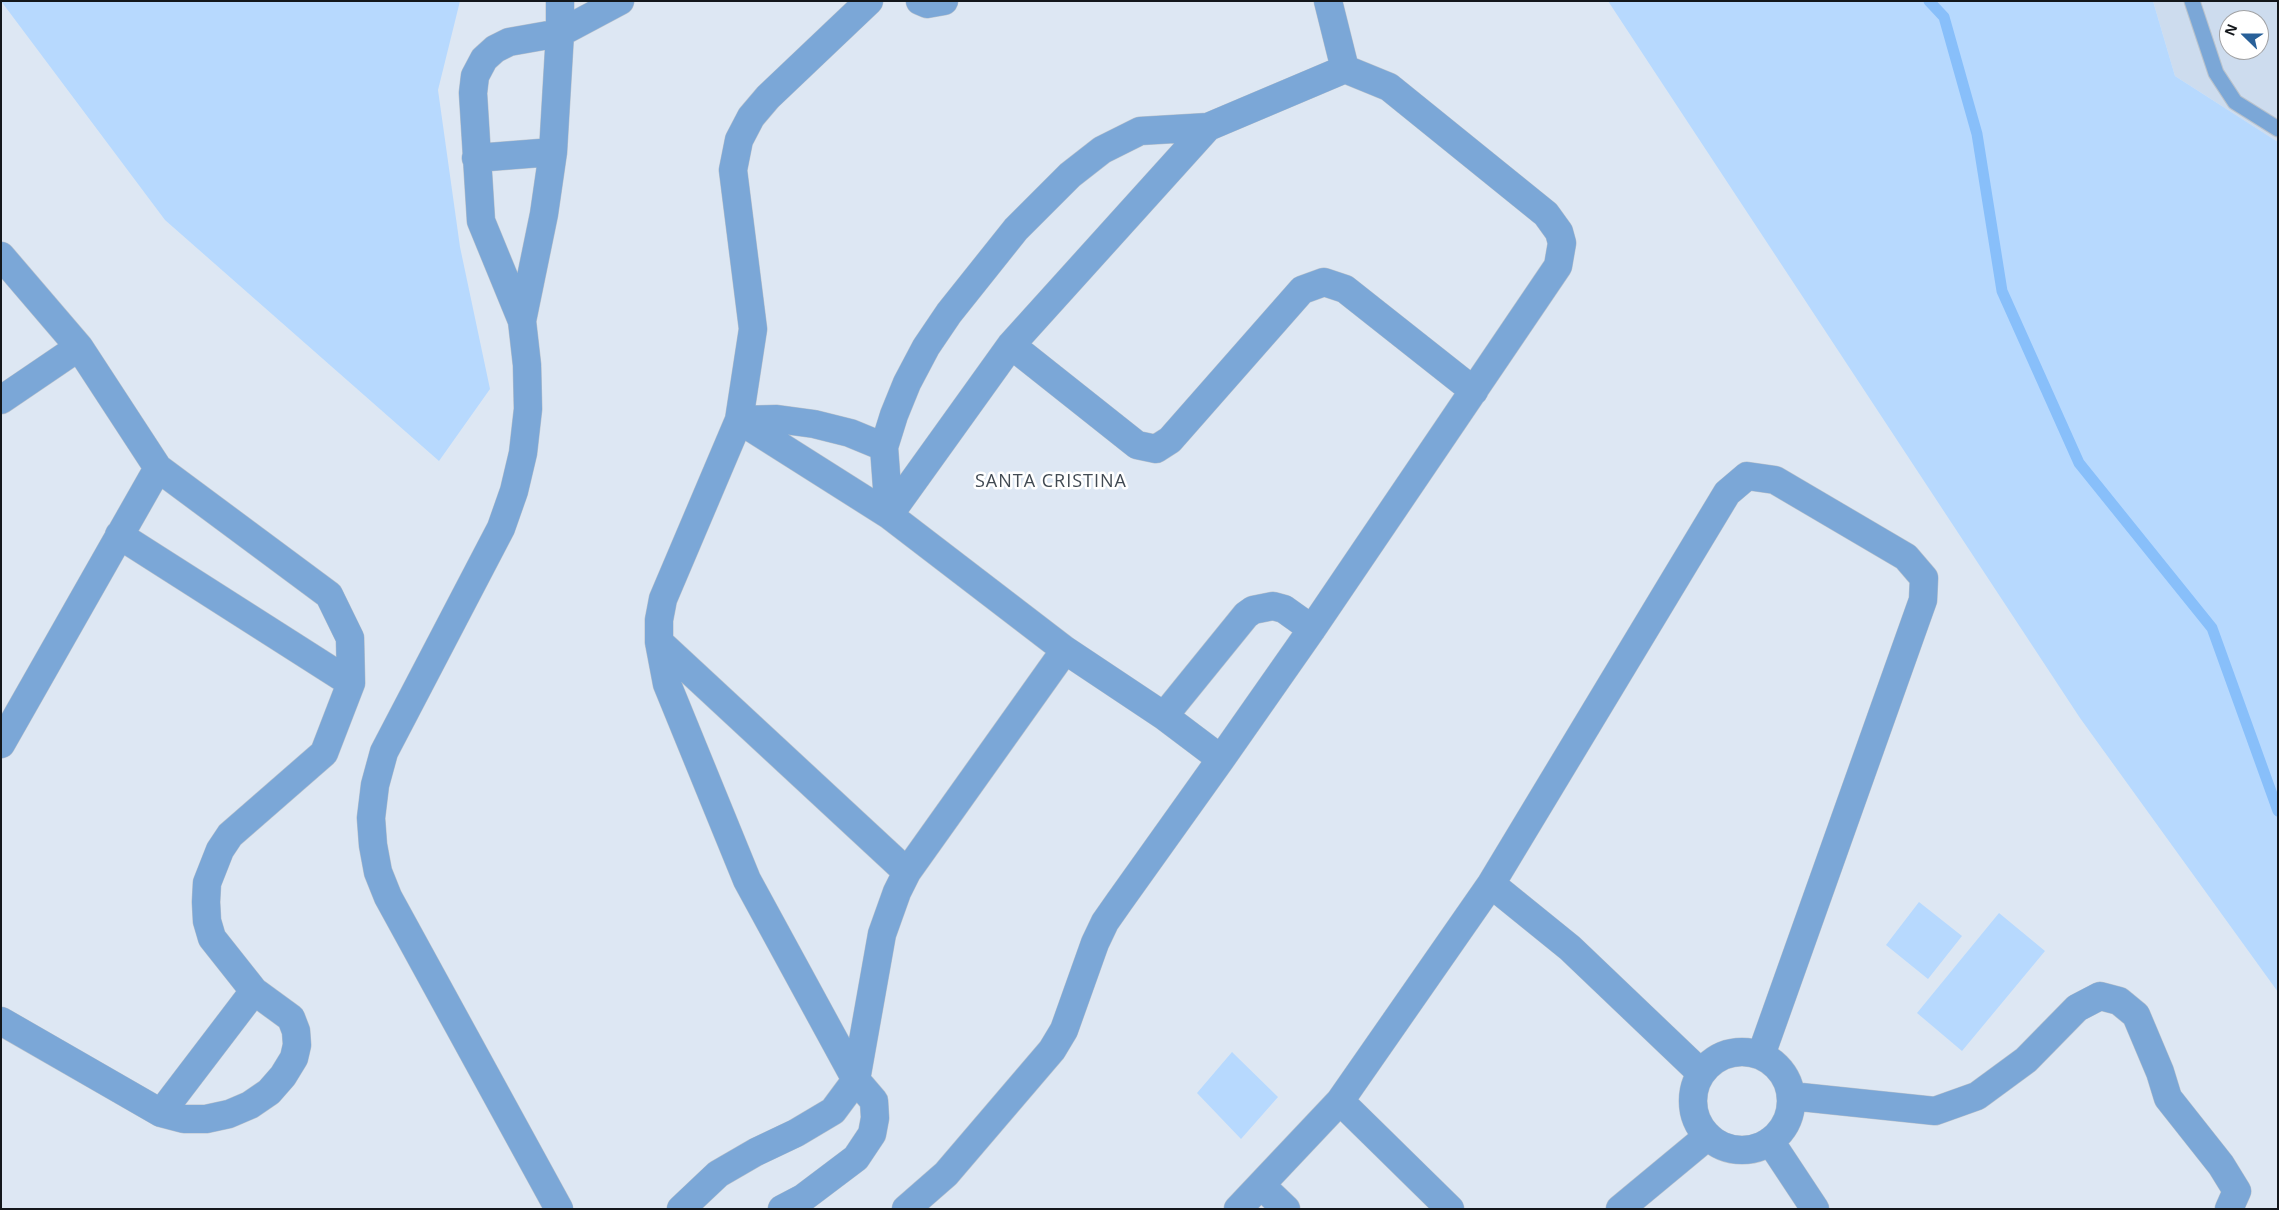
<!DOCTYPE html>
<style>
body{margin:0}
#map{position:relative;width:2279px;height:1210px;overflow:hidden;background:#dde7f3;font-family:"Open Sans",sans-serif}
canvas{display:block}
.frame{position:absolute;inset:0;border:2px solid #13171b;pointer-events:none}
.north{position:absolute;left:2219px;top:10px;width:50px;height:50px;box-sizing:border-box;background:#fff;border:1px solid #a1a2a4;border-radius:50%;rotate:292deg;font-size:14px;font-weight:700;line-height:20px;text-align:center;color:#13171b}
.north::after{content:'';display:block;margin:auto;width:18px;height:22px;background:#286099;clip-path:polygon(50% 0,100% 100%,50% 72%,0 100%)}
</style>
<div id="map">
<canvas width="2279" height="1210"></canvas>
<div class="frame"></div>
<div class="north">N</div>
</div>
<script>
const ctx = document.querySelector('canvas').getContext('2d');
ctx.lineJoin = 'round';
function fill(path, color) {
  ctx.fillStyle = color;
  ctx.fill(path, 'evenodd');
}
function shape(rows) {
  const path = new Path2D();
  for (const r of rows) {
    if (r.length === 3) {
      path.moveTo(r[0] + r[2], r[1]);
      path.arc(r[0], r[1], r[2], 0, 2 * Math.PI);
      continue;
    }
    path.moveTo(r[0], r[1]);
    for (let i = 2; i < r.length; i += 2) path.lineTo(r[i], r[i + 1]);
  }
  return path;
}
function strokePath(path, color, width, dash) {
  ctx.strokeStyle = color;
  ctx.lineWidth = width;
  ctx.lineCap = dash ? 'butt' : 'round';
  ctx.setLineDash(dash || []);
  ctx.stroke(path);
}
function label(font, color, halo, rows, align = 'center') {
  ctx.font = font + ' "Open Sans",sans-serif';
  ctx.lineWidth = 5;
  ctx.setLineDash([]);
  ctx.textBaseline = 'middle';
  ctx.strokeStyle = halo;
  ctx.fillStyle = color;
  for (const [text, x, y, turn = 0] of rows) {
    ctx.save();
    ctx.translate(x, y);
    ctx.rotate((+turn || 0) * Math.PI / 180);
    ctx.textAlign = isNaN(turn) ? turn : align;
    if (halo) ctx.strokeText(text, 0, 0);
    ctx.fillText(text, 0, 0);
    ctx.restore();
  }
}
fill(shape([
 [2153,1,2278,1,2278,142,2175,76],
 [2229,20,2259,20,2259,50,2229,50]
]), '#cddcee');
fill(shape([
 [1,1,460,1,438,90,460,247,490,389,439,461,165,220],
 [1608,1,2153,1,2175,76,2278,142,2278,992,2080,718],
 [1919,902,1962,936,1928,979,1886,945],
 [1999,913,2045,951,1962,1051,1917,1013],
 [1232,1052,1278,1097,1241,1139,1197,1093]
]), '#b7d9fe');
strokePath(shape([
 [1929,1,1944,17,1977,134,2002,291,2079,463,2212,628,2278,811]
]), '#88bffa', 11);
const lane = shape([
 [2192,1,2216,73,2235,102,2278,129]
]);
const street = shape([
 [920,1,927,4,944,1],
 [1328,1,1345,69],
 [476,158,553,152],
 [1,256,79,347,158,468,329,595,350,638,351,683,324,753,230,835,220,850,207,883,206,902,207,921,212,938,254,991,291,1018,296,1031,297,1045,294,1058,283,1076,269,1092,250,1105,229,1114,206,1119,184,1119,161,1113,1,1021],
 [522,321,544,214,553,152,560,33,560,1],
 [1011,345,1137,445,1156,449,1170,440,1302,290,1324,282,1345,289,1474,391],
 [1,400,79,347],
 [739,420,889,515,1011,345,1208,127],
 [739,420,777,419,814,424,850,433,884,447],
 [119,535,351,683],
 [659,642,907,872],
 [1164,716,1246,615,1253,610,1273,606,1284,609,1312,629],
 [1,744,158,468],
 [1491,884,1570,948,1701,1073],
 [1742,1101,49],
 [1791,1096,1935,1111,1977,1096,2026,1060,2077,1008,2100,996,2119,1001,2136,1015,2160,1072,2168,1098,2221,1165,2237,1191,2229,1209],
 [1340,1101,1450,1209],
 [161,1113,254,991],
 [1770,1141,1815,1209],
 [1262,1186,1286,1209],
 [559,1209,388,897,378,872,373,845,371,818,375,785,384,752,501,528,514,491,523,453,528,409,527,365,522,321,481,221,473,93,475,76,484,59,495,49,509,42,560,33,620,1],
 [681,1209,718,1174,756,1152,796,1133,833,1111,856,1080,882,934,897,892,907,872,1065,650],
 [782,1209,803,1198,856,1158,872,1134,875,1118,874,1101,856,1080,747,880,667,684,659,642,659,620,663,599,739,420,753,329,733,170,739,140,751,117,768,97,869,1],
 [906,1209,946,1174,1052,1050,1064,1030,1095,943,1105,922,1119,902,1221,759,1312,629,1558,266,1562,243,1559,232,1546,214,1389,87,1345,69,1208,127,1140,131,1102,150,1070,175,1016,229,949,313,926,347,907,383,894,415,884,447,889,515,1065,650,1164,716,1221,759],
 [1238,1209,1340,1101,1491,884,1727,493,1747,476,1775,480,1906,557,1924,578,1923,600,1761,1055],
 [1620,1209,1708,1136]
]);
strokePath(lane, '#b9c2cc', 17);
strokePath(street, '#b9c2cc', 29);
strokePath(lane, '#7ba7d7', 15);
strokePath(street, '#7ba7d7', 28);
ctx.letterSpacing = '1px';
label('18px', '#414a53', '#fff', [
 ["SANTA CRISTINA",1051,482]
]);
ctx.letterSpacing = '0px';
</script>
